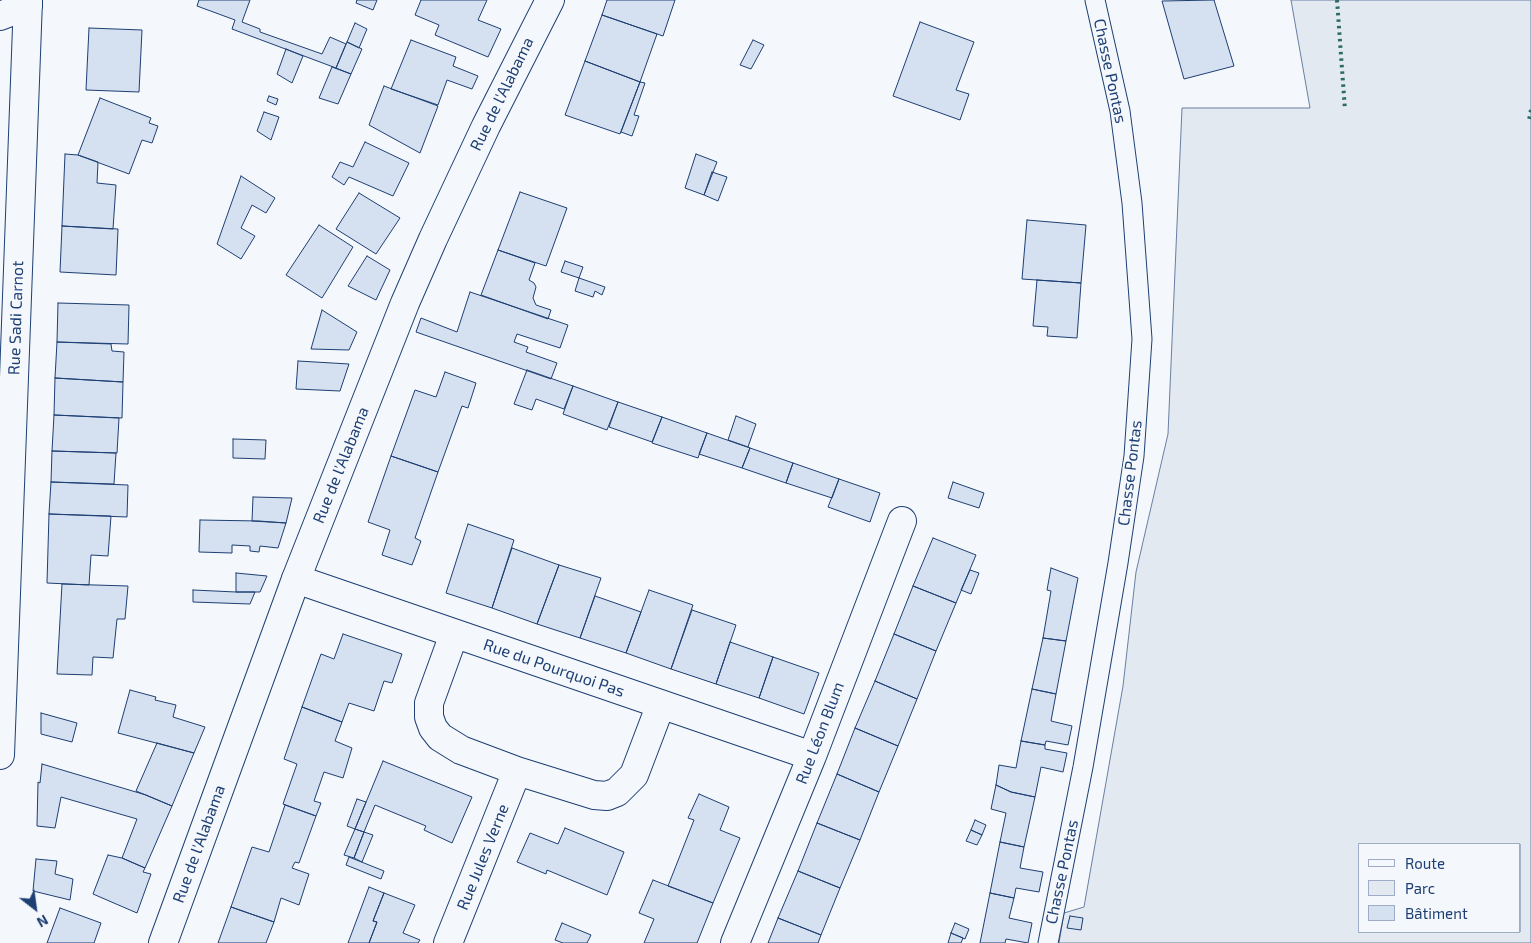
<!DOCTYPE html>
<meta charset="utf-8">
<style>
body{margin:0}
#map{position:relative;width:1531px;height:943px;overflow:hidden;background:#f4f7fb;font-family:"Exo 2",sans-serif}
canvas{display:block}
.legend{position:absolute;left:1358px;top:843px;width:162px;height:90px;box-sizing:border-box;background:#f4f7fb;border:1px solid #9eadc5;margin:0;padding:6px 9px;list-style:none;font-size:15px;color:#1d3f73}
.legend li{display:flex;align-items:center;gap:10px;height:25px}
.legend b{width:25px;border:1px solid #9eadc5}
.north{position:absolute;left:10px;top:883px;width:50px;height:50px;-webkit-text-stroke:4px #f4f7fb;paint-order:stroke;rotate:150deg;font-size:14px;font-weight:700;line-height:20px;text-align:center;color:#1d3f73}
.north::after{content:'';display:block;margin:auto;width:18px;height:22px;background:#1d3f73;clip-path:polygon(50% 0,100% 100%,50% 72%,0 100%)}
</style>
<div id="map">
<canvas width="1531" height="943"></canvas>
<ul class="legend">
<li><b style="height:6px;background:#f4f7fb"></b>Route</li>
<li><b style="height:14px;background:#e3e9f0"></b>Parc</li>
<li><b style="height:14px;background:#d5e0f0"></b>Bâtiment</li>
</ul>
<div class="north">N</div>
</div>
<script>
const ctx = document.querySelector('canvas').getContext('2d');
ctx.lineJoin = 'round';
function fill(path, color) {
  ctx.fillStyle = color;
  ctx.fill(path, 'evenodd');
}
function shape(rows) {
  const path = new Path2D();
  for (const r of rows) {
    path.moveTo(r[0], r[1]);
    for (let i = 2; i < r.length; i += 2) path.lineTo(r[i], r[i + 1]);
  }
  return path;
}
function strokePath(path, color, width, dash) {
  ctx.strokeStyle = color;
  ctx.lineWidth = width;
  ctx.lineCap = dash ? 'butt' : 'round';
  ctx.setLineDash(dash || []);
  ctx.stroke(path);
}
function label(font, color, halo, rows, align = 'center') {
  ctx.font = font + ' "Exo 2",sans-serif';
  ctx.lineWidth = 4;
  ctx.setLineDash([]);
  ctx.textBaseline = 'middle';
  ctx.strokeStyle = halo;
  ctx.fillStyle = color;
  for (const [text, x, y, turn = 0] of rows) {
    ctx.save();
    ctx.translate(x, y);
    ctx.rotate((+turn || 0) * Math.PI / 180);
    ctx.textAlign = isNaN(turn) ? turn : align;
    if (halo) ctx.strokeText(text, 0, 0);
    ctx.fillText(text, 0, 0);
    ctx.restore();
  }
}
const green = shape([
 [1291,0,1531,0,1531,943,1059,943,1064,913,1084,907,1123,686,1136,572,1168,434,1182,108,1310,108,1291,0],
 [1360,844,1520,844,1520,932,1360,932,1360,844]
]);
fill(green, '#e3e9f0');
strokePath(green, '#687fa3', 1);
const building = shape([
 [199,0,250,0,242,22,260,29,260,32,322,54,330,37,346,44,336,68,232,29,235,20,197,6,199,0],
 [357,0,377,0,373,10,356,3,357,0],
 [421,0,487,0,478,20,501,29,488,57,435,35,439,25,415,15,421,0],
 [607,0,675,0,663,36,602,15,607,0],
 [1214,0,1234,66,1184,79,1162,1,1214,0],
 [602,15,657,34,640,82,585,61,602,15],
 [920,22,974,42,956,90,969,94,960,120,893,96,920,22],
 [355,23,367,29,359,48,347,42,355,23],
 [89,28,142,30,139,92,86,90,89,28],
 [411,40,456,57,453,66,478,76,472,89,447,80,438,105,391,89,411,40],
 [753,40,764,45,751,69,740,65,753,40],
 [347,42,362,49,351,74,336,68,347,42],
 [286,49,303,56,292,83,277,74,286,49],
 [585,61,640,82,620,134,565,115,585,61],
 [332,67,351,74,338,104,319,98,332,67],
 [640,82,645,83,634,115,639,116,632,136,621,132,640,82],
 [384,86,438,106,420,153,369,125,384,86],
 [269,96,278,99,276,105,267,101,269,96],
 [100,98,151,118,149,123,158,126,152,143,142,140,129,174,78,155,100,98],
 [264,112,279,117,271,140,257,131,264,112],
 [365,142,409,163,393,196,349,177,344,185,332,177,340,162,353,167,365,142],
 [65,154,78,155,98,162,97,183,116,185,113,229,62,226,65,154],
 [696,154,717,162,704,195,685,188,696,154],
 [712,172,727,177,718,201,704,195,712,172],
 [241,176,275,198,266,213,252,205,241,228,255,236,241,259,217,244,241,176],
 [520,192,567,208,546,266,498,250,520,192],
 [359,193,400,218,376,254,336,229,359,193],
 [1027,220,1086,225,1081,283,1022,279,1027,220],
 [319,225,353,247,322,298,286,275,319,225],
 [62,226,118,229,116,275,60,272,62,226],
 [498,250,535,263,529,280,534,283,536,287,533,298,536,305,551,310,548,319,481,295,498,250],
 [367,256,390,270,376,300,348,286,367,256],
 [565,261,583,267,579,278,561,272,565,261],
 [579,278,605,287,602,295,595,291,593,297,575,291,579,278],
 [1037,280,1081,283,1077,338,1047,336,1048,327,1033,326,1037,280],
 [470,292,568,325,560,348,517,334,514,342,528,347,526,352,557,363,551,379,416,332,421,318,457,332,470,292],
 [58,303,129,305,128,344,57,342,58,303],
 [322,310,357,332,349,350,311,349,322,310],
 [57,342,111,344,112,351,124,352,123,382,55,378,57,342],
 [298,361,349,364,340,391,296,389,298,361],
 [527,370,573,386,564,409,536,399,532,410,514,404,527,370],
 [445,372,476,383,468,408,462,406,438,472,391,456,415,390,436,397,445,372],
 [55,378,123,382,122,418,54,415,55,378],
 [573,386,618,402,607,430,563,414,573,386],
 [618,402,662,417,652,442,609,427,618,402],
 [54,415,119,418,117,453,52,451,54,415],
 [736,416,756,424,748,447,728,440,736,416],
 [662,417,707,433,698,458,652,443,662,417],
 [707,433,750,448,742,468,699,454,707,433],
 [233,439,266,440,265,459,233,458,233,439],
 [750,448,793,463,786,483,742,468,750,448],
 [52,451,116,453,114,484,51,482,52,451],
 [391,456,438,472,415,538,421,541,412,565,382,555,390,530,368,522,391,456],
 [793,463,839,479,832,498,786,483,793,463],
 [839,479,880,493,870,522,828,507,839,479],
 [51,482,128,485,127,517,49,514,51,482],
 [953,482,984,493,979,508,948,498,953,482],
 [253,497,292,498,286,523,252,521,253,497],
 [49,514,111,516,108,556,91,555,89,585,47,583,49,514],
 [200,520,259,521,286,523,278,548,260,546,259,552,250,551,250,546,232,545,232,553,199,552,200,520],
 [468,524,514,540,492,608,446,593,468,524],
 [933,538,976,555,956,603,913,586,933,538],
 [512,548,559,565,537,624,492,608,512,548],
 [559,565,601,578,580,638,537,624,559,565],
 [1051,568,1078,578,1066,641,1043,638,1051,591,1047,590,1051,568],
 [970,570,979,573,971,594,961,590,970,570],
 [236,573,267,576,260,592,236,592,236,573],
 [62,584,128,586,125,619,117,619,113,658,93,657,92,675,57,674,62,584],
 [913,586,956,603,936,651,894,634,913,586],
 [193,590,236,592,255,592,250,604,193,602,193,590],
 [649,590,693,605,671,669,626,653,649,590],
 [595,596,641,612,626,653,580,638,595,596],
 [692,610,736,625,716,684,671,669,692,610],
 [343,634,402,654,392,683,384,681,374,711,349,703,342,722,302,707,321,654,334,659,343,634],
 [894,634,936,651,917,699,875,681,894,634],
 [1043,638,1066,641,1056,694,1032,689,1043,638],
 [730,642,773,657,759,698,716,684,730,642],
 [773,657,819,673,804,714,759,698,773,657],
 [875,681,917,699,898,746,855,728,875,681],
 [1032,689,1056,694,1051,721,1072,726,1068,745,1046,741,1045,745,1021,741,1032,689],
 [130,690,156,697,155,700,176,705,173,717,205,727,194,753,118,733,130,690],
 [302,707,342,722,335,741,352,748,343,778,324,772,314,801,321,803,316,816,283,804,297,764,284,759,302,707],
 [41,713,77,723,72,742,41,734,41,713],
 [855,728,898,746,879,792,837,774,855,728],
 [1021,741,1045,745,1045,749,1067,753,1063,772,1041,767,1035,797,1011,792,996,785,999,765,1016,768,1021,741],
 [157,743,194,753,172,806,136,791,157,743],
 [383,761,472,797,452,843,424,830,426,826,375,805,364,832,355,829,383,761],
 [42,764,146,795,172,806,145,868,122,858,137,819,61,797,55,828,37,826,38,782,40,783,42,764],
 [837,774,879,792,860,840,817,823,837,774],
 [996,785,1011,792,1035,797,1024,847,1000,842,1006,813,991,809,996,785],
 [699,794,729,807,720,830,740,838,713,903,668,886,694,820,688,818,699,794],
 [357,799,366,802,355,829,347,826,357,799],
 [285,805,316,816,299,863,295,862,292,868,309,874,299,905,281,898,274,922,231,907,252,847,269,852,285,805],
 [975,820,986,825,982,835,971,830,975,820],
 [817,823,860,840,840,888,798,871,817,823],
 [565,828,624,852,607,895,547,870,546,874,517,862,530,833,558,844,565,828],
 [355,829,364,832,354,858,344,855,355,829],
 [971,830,982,835,977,845,966,841,971,830],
 [364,832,373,835,362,862,354,858,364,832],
 [1000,842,1024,847,1020,868,1043,872,1039,892,1016,888,1014,898,990,893,1000,842],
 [108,855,122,858,145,868,143,872,151,874,137,913,93,894,108,855],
 [349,857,384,871,381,879,346,865,349,857],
 [36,859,57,861,55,874,73,879,70,900,33,891,36,859],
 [798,871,840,888,821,935,778,918,798,871],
 [653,880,713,903,697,943,644,943,654,919,639,913,653,880],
 [369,887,384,893,373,921,377,922,369,943,348,943,369,887],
 [384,893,415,905,403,933,420,940,418,943,369,943,377,922,373,921,384,893],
 [990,893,1014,898,1009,918,1032,923,1028,943,1006,939,1005,943,980,943,990,893],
 [231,907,274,922,266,943,218,943,231,907],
 [60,908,101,923,94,943,47,943,60,908],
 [1070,916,1083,918,1081,930,1067,928,1070,916],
 [778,918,821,935,818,943,768,943,778,918],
 [562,923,591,935,587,943,563,943,555,940,562,923],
 [955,923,969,929,965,939,951,933,955,923],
 [951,933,963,938,961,943,948,943,951,933]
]);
fill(building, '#d5e0f0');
strokePath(building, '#1d3f73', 1);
const service = shape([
 [1048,943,1083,767,1118,563,1134,456,1142,339,1132,203,1120,111,1095,0]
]);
const minor = shape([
 [296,579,812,756],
 [454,634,429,703,429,717,433,728,440,737,461,750,517,771,594,795,607,796,617,792,634,775,661,704],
 [448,943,517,771],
 [735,943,812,756,902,521]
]);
const tertiary = shape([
 [0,16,28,5],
 [163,943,296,579,405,303,433,239,486,126,550,0]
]);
const secondary = shape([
 [0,755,28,0]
]);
strokePath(service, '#1d3f73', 21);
strokePath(minor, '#1d3f73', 30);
strokePath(tertiary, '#1d3f73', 30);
strokePath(secondary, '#1d3f73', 30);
strokePath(service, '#f4f7fb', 19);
strokePath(minor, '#f4f7fb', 28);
strokePath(tertiary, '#f4f7fb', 28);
strokePath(secondary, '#f4f7fb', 28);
strokePath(shape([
 [1337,0,1345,110],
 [1531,110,1529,120,1531,120]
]), '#2c6c60', 4, [2.5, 4]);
label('16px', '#1d3f73', '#f4f7fb', [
 ["Chasse Pontas",1110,71,78],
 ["Rue de l'Alabama",502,94,-64],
 ["Rue Sadi Carnot",16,318,-88],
 ["Rue de l'Alabama",341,465,-68],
 ["Chasse Pontas",1130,473,-83],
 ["Rue du Pourquoi Pas",554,668,19],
 ["Rue Léon Blum",820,733,-69],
 ["Rue de l'Alabama",199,844,-70],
 ["Rue Jules Verne",483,857,-68],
 ["Chasse Pontas",1062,872,-78]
]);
</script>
